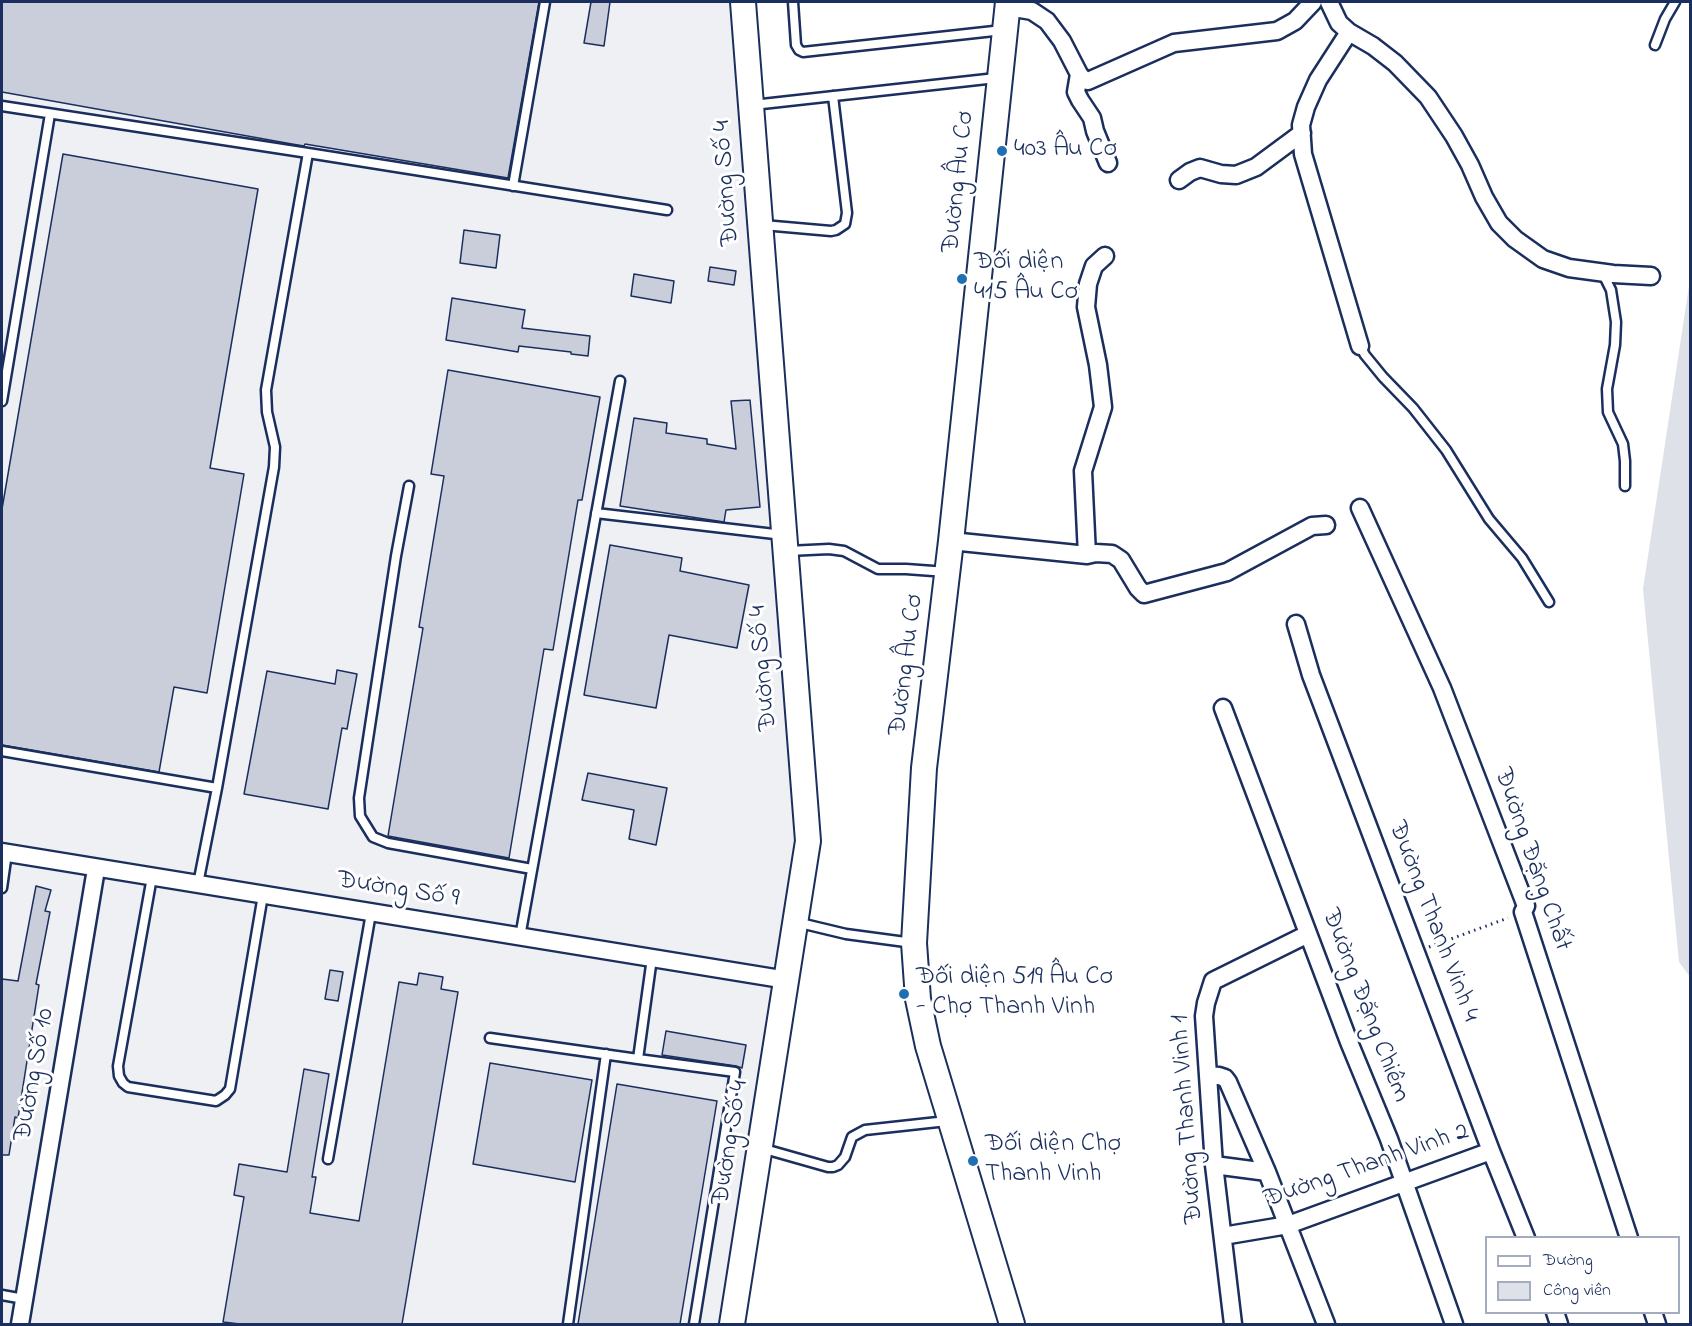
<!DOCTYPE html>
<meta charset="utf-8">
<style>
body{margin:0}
#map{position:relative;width:1692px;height:1326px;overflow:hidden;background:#fff;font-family:"Indie Flower",sans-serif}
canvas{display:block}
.frame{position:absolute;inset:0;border:3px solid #1b2f5e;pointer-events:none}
.legend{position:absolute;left:1485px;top:1236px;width:195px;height:78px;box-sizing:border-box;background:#fff;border:2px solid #a4acbf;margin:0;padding:8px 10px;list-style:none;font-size:18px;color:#1b2f5e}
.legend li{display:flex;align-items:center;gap:12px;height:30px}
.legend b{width:30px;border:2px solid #a4acbf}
</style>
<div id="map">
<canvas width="1692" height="1326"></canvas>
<div class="frame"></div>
<ul class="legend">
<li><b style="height:8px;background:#fff"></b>Đường</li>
<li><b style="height:16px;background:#dee1e7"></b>Công viên</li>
</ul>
</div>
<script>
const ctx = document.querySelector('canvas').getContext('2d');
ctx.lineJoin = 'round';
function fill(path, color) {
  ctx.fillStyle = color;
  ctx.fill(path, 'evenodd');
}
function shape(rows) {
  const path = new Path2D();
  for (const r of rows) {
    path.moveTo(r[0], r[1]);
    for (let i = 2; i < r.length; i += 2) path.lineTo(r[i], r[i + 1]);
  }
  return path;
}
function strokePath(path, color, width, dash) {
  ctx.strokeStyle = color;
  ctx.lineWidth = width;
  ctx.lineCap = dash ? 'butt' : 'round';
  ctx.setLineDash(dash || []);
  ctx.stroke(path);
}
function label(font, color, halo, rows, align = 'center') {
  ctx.font = font + ' "Indie Flower",sans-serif';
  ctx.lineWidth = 6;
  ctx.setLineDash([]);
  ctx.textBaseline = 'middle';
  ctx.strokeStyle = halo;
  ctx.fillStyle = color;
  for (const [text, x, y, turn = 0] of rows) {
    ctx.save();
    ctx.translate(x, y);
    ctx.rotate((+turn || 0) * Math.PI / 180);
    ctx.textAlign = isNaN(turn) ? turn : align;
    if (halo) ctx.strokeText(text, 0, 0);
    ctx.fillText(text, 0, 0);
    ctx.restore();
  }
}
fill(shape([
 [2,2,742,2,808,841,729,1324,2,1324]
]), '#eff0f4');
fill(shape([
 [1690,279,1690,977,1679,962,1643,589]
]), '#dee1e7');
const building = shape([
 [2,2,539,2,508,178,305,144,304,146,292,144,2,92,2,2],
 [591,2,610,2,604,46,584,43,591,2],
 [63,154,258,189,210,468,244,474,207,693,174,687,159,772,2,745,2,509,63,154],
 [464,230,500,235,496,268,460,263,464,230],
 [710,267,736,271,734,285,708,281,710,267],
 [634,274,674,281,671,303,631,296,634,274],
 [452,298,525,310,522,328,590,336,588,356,571,354,571,352,519,346,518,352,446,340,452,298],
 [448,370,600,397,582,500,578,500,553,650,544,649,509,858,388,836,423,628,419,627,444,476,431,474,448,370],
 [750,400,760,507,726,510,724,522,620,506,634,418,667,423,666,433,707,439,707,444,736,449,731,401,750,400],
 [610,545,682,558,680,571,749,585,737,648,669,635,656,708,584,695,610,545],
 [337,670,357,674,347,729,342,728,328,809,244,794,267,671,335,684,337,670],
 [588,773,667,788,656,845,629,839,634,810,582,800,588,773],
 [36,886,51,890,45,911,50,912,36,984,39,985,18,1118,15,1117,9,1155,2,1155,2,979,18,981,36,886],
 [330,970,343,972,338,1001,325,999,330,970],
 [419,973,443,977,441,989,458,992,402,1324,240,1324,223,1322,244,1197,234,1195,239,1164,287,1172,304,1069,329,1074,312,1177,316,1177,310,1213,359,1221,399,982,417,985,419,973],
 [666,1031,746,1045,742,1068,736,1066,662,1055,666,1031],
 [490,1063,592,1080,575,1182,473,1164,490,1063],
 [617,1084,717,1101,680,1324,578,1324,617,1084]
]);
fill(building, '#caceda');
strokePath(building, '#1b2f5e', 1.5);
const lane = shape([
 [793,2,796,45,799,50,803,52,1003,30],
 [1655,45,1665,19,1675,2],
 [753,105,996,78],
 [2,106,308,153,667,210],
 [513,186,545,2],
 [763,225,831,231,836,230,845,224,847,213,833,96],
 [1603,274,1611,290,1616,322,1615,345,1607,389,1608,412,1623,444,1625,461,1625,486],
 [1360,346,1365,355,1383,377,1413,408,1446,450,1489,519,1522,558,1549,602],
 [2,401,50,114],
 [409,486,396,556,359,798,360,816,373,837,388,843,532,869],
 [596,513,783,535],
 [788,551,829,549,844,551,878,569,906,569,947,572],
 [2,751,217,788],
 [152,877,118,1066,119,1076,123,1083,128,1087,216,1101,225,1095,230,1089,263,895],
 [198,884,217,788,274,467,275,447,267,412,266,390,308,153],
 [2,888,7,853],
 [796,922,846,934,913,943],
 [520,937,620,381],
 [652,958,638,1059,735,1072,694,1324],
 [490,1038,638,1059],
 [761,1148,828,1167,833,1167,838,1165,845,1157,852,1137,865,1130,947,1121],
 [328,1159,371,913],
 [2,1295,24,1299],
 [568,1324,606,1054]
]);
const street = shape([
 [1329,2,1339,23,1349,32,1373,46,1395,63,1428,97,1454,136,1470,165,1484,197,1499,223,1515,239,1543,259,1569,268,1613,274,1651,276],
 [1008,7,1032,11,1047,21,1062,41,1079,74,1084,80,1088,81,1174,43,1277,31,1295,21,1313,2],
 [1349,32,1318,80,1306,107,1301,125,1303,154,1360,346],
 [1079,74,1076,92,1080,100,1092,118,1095,131,1108,163],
 [1179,180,1190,172,1200,168,1221,174,1236,175,1256,167,1302,133],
 [1360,508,1442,688,1526,906,1523,912,1629,1238],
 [951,541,1087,555,1096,553,1112,554,1121,560,1138,588,1144,594,1227,572,1312,526,1326,525],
 [1087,555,1083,471,1103,407,1098,365,1086,307,1088,284,1094,266,1105,256],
 [1296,624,1311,675,1491,1151,1526,1238],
 [1223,708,1349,1042,1389,1139,1454,1324],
 [2,852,787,980],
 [1208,1075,1219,1076,1225,1078,1228,1082,1267,1172],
 [1214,1165,1267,1172,1326,1324],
 [1223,1236,1288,1225,1491,1151],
 [1555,1312,1559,1324],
 [1653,1312,1657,1324],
 [20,1324,96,869],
 [1233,1324,1214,1165,1204,1016,1206,1003,1213,981,1308,934]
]);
const secondary = shape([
 [1008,2,951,541,924,768,914,943,918,999,928,1046,1012,1324],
 [732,1324,808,841,743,2]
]);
strokePath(lane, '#1b2f5e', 13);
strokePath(street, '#1b2f5e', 21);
strokePath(secondary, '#1b2f5e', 28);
strokePath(shape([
 [1429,947,1508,918]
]), '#1b2f5e', 3, [1.5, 4.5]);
strokePath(lane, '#fff', 8);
strokePath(street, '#fff', 16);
strokePath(secondary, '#fff', 24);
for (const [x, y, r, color] of [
 [1002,151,6,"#1f6fb2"],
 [962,279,6,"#1f6fb2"],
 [904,994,6,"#1f6fb2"],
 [973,1161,6,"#1f6fb2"]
]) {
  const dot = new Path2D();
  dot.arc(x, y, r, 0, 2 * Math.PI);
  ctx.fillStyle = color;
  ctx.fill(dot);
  strokePath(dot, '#fff', 2);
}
label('26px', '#1b2f5e', '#fff', [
 ["403 Âu Cơ",1014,151],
 ["Đối diện",974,264],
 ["415 Âu Cơ",974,294],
 ["Đối diện 519 Âu Cơ",916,979],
 ["- Chợ Thanh Vinh",916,1009],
 ["Đối diện Chợ",985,1146],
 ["Thanh Vinh",985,1176]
], 'left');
label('26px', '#1b2f5e', '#fff', [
 ["Đường Âu Cơ",960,182,-84],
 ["Đường Số 4",728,183,-94],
 ["Đường Âu Cơ",908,665,-83],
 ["Đường Số 4",765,668,-95],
 ["Đường Đặng Chất",1531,860,71],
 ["Đường Số 9",398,891,9],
 ["Đường Thanh Vinh 4",1432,922,69],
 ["Đường Đặng Chiêm",1364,1006,69],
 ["Đường Số 10",36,1075,-80],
 ["Đường Thanh Vinh 1",1189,1119,-94],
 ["Đường Số 4",732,1143,-81],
 ["Đường Thanh Vinh 2",1367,1167,-19]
]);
</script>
